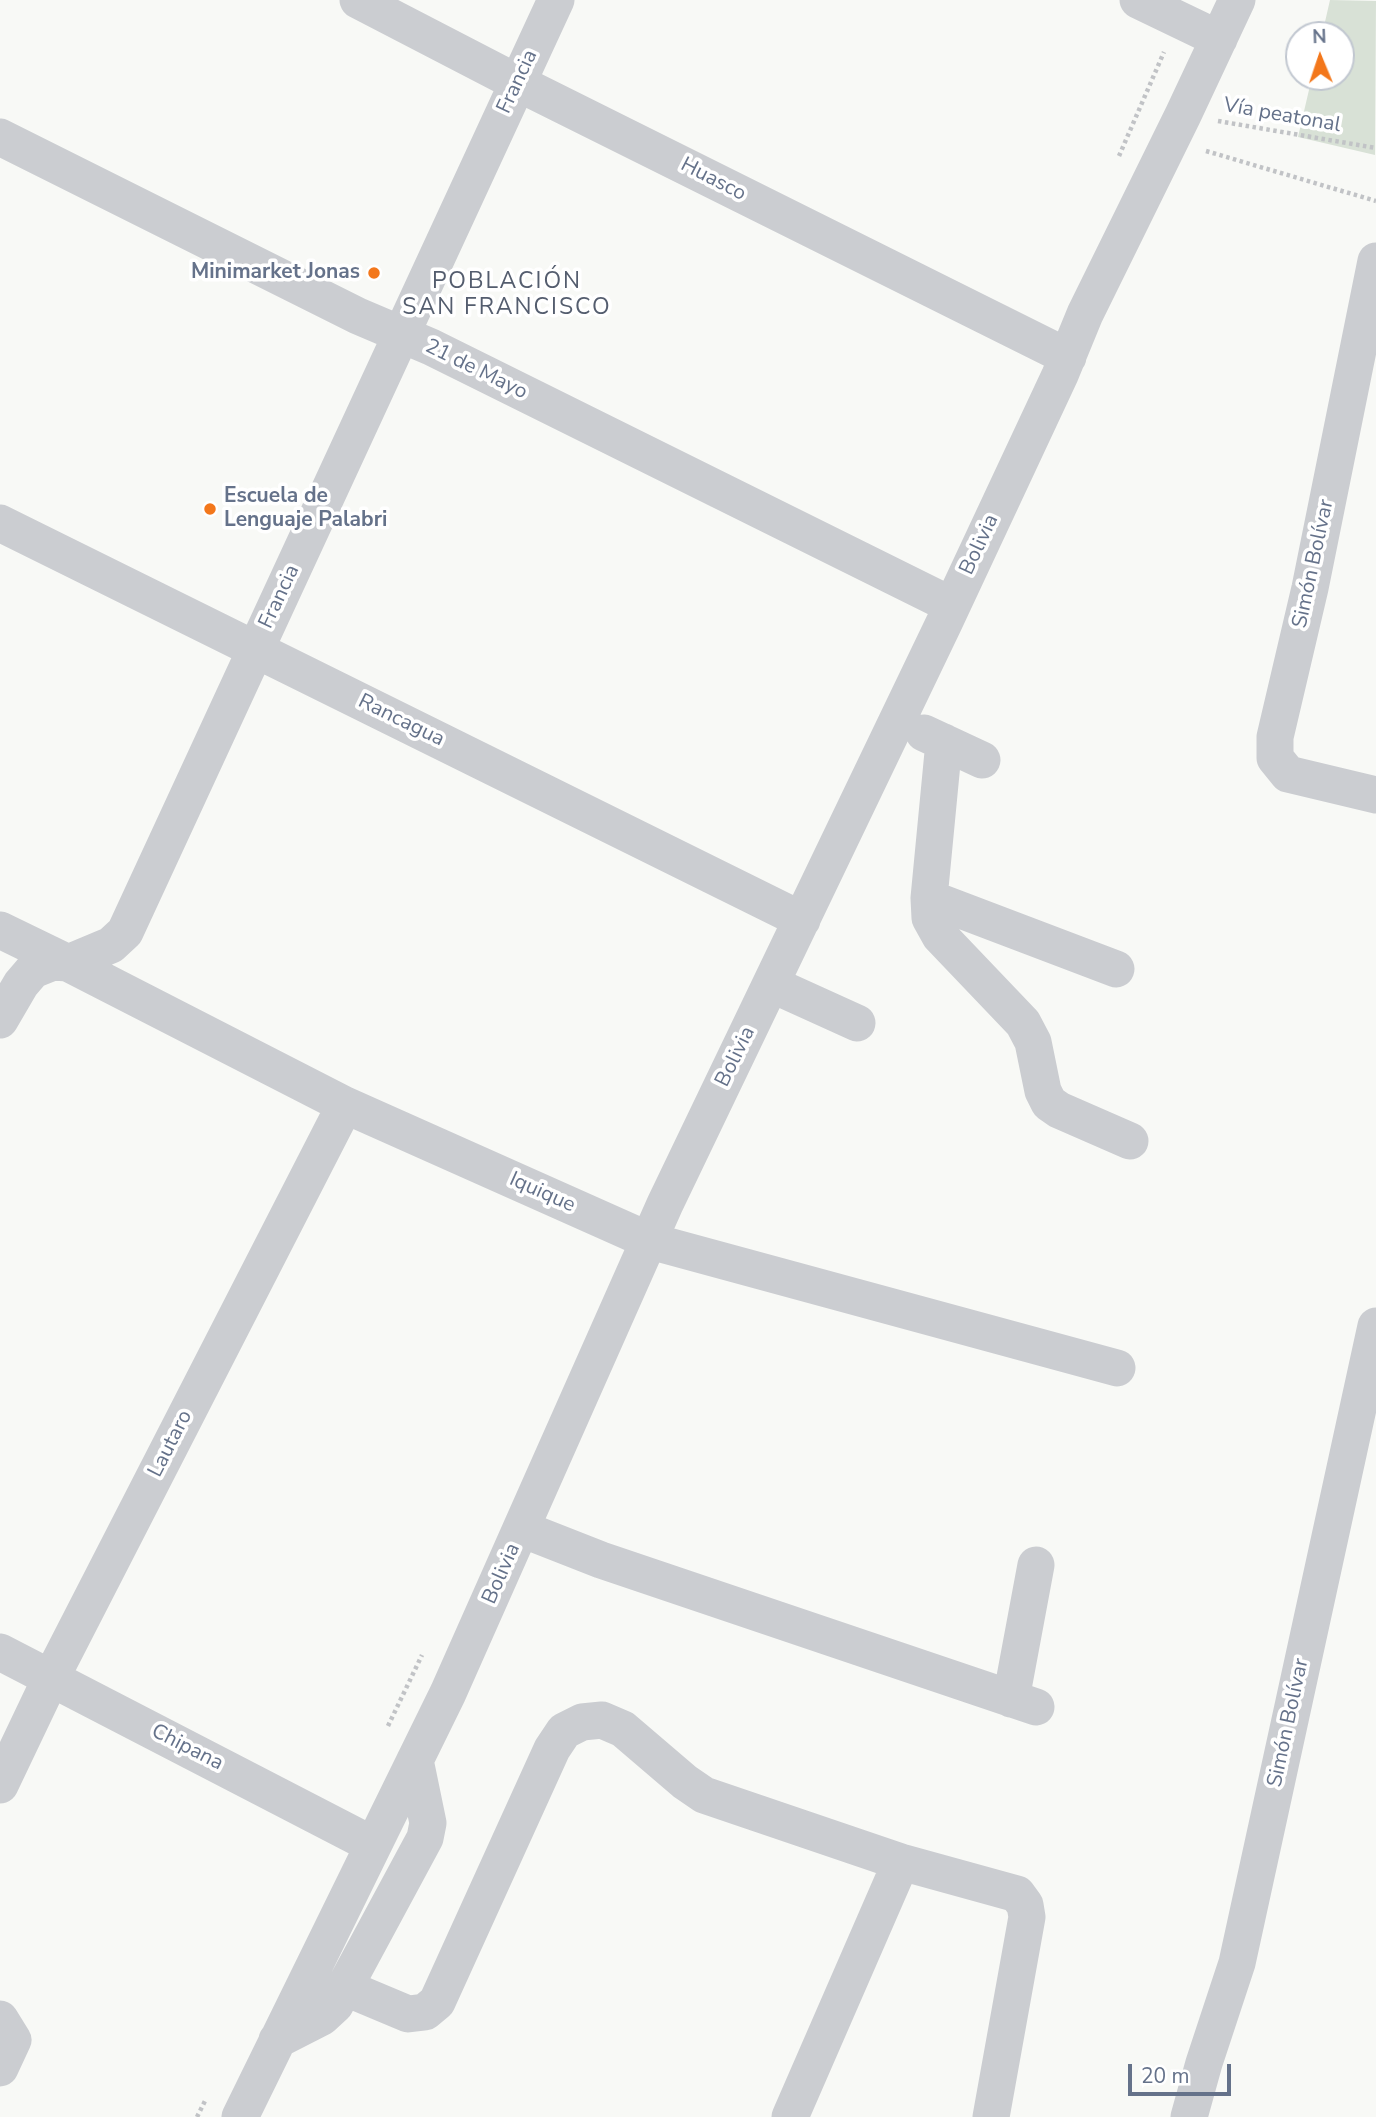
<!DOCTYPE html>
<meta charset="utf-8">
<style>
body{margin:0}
#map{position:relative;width:1376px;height:2117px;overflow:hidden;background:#f8f9f6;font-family:"Nunito Sans",sans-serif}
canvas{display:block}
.north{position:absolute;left:1285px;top:21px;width:70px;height:70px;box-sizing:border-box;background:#fff;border:2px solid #c1c7d0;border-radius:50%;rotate:358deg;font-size:19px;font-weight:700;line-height:28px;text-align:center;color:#65728a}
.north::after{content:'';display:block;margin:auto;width:24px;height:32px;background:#f3771b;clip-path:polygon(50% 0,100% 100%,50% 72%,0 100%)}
.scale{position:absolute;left:1128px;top:2064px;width:103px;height:32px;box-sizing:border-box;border:4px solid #65728a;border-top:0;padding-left:9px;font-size:21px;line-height:24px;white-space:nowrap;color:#65728a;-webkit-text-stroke:5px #fff;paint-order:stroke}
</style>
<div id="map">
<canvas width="1376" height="2117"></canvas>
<div class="north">N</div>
<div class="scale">20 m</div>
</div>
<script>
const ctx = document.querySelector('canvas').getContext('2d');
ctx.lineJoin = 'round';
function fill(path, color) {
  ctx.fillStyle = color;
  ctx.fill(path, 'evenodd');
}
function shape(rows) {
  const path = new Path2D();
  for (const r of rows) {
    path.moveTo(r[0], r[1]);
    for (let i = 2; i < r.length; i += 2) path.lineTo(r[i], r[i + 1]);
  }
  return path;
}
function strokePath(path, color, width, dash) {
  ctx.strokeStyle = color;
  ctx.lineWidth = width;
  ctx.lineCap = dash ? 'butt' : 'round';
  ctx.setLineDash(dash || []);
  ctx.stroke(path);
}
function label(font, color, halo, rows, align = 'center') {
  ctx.font = font + ' "Nunito Sans",sans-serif';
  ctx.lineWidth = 7;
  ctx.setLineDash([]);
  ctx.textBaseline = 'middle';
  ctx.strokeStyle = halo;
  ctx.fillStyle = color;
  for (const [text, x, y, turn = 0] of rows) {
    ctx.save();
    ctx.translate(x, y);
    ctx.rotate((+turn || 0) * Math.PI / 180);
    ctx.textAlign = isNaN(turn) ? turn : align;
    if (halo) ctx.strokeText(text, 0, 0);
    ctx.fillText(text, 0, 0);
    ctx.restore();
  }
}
fill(shape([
 [1330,0,1376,1,1375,155,1298,137,1312,77,1341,77,1341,35,1322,35]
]), '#d8e1d6');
strokePath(shape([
 [1218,121,1376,148],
 [1206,151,1376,201],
 [1119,156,1164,52],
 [388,1726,422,1655],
 [197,2117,206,2099]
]), '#c1c3c6', 4.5, [3.5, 3.5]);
strokePath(shape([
 [358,0,518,83,1068,357],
 [1138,0,1219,39],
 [0,137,358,316,431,347,951,605],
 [1376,261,1310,588,1275,737,1275,758,1288,774,1376,795],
 [0,523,802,920],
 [924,733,982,760],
 [944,742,929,898,930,918,940,936,1023,1023,1033,1042,1043,1091,1049,1103,1059,1110,1130,1141],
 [929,898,1116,969],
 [0,930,68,963,345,1105,650,1241,1117,1368],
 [771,984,857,1023],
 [0,1020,21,984,33,970,53,962,68,963,111,945,125,932,556,0],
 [522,1529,601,1560,1036,1707],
 [0,1652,373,1845],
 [1011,1699,1036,1565],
 [0,1785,51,1678,345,1105],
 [346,1988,408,2014,425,2012,437,2002,552,1749,564,1731,582,1722,602,1720,623,1729,685,1782,704,1795,901,1862,1017,1894,1025,1905,1027,1917,991,2117],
 [0,2019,13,2040,0,2068],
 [277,2040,322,2017,335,2005,425,1838,428,1823,415,1760],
 [240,2117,448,1693,665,1204,944,623,1060,375,1085,314,1183,115,1237,0],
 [790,2117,901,1862],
 [1189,2117,1204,2063,1237,1963,1376,1326]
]), '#cbcdd1', 37);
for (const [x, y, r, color] of [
 [374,273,7,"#f3771b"],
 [210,509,7,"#f3771b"]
]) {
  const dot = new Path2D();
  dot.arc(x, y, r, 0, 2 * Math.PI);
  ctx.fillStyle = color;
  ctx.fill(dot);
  strokePath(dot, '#fff', 2.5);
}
label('21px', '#65728a', '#fff', [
 ["Francia",518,82,-65],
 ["Vía peatonal",1282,116,10],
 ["Huasco",713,180,27],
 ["21 de Mayo",476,370,26],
 ["Bolivia",980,545,-65],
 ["Simón Bolívar",1314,564,-78],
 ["Francia",280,597,-65],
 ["Rancagua",401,721,26],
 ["Bolivia",736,1057,-64],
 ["Iquique",542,1193,24],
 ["Lautaro",171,1444,-63],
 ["Bolivia",502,1574,-66],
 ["Simón Bolívar",1289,1723,-78],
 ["Chipana",187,1748,27]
]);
label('bold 21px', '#65728a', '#fff', [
 ["Minimarket Jonas",360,273],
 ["Escuela de",224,497,"left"],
 ["Lenguaje Palabri",224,521,"left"]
], 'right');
ctx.letterSpacing = '2px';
label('23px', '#545d6e', '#fff', [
 ["POBLACIÓN",507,282],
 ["SAN FRANCISCO",507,308]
]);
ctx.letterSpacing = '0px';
</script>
